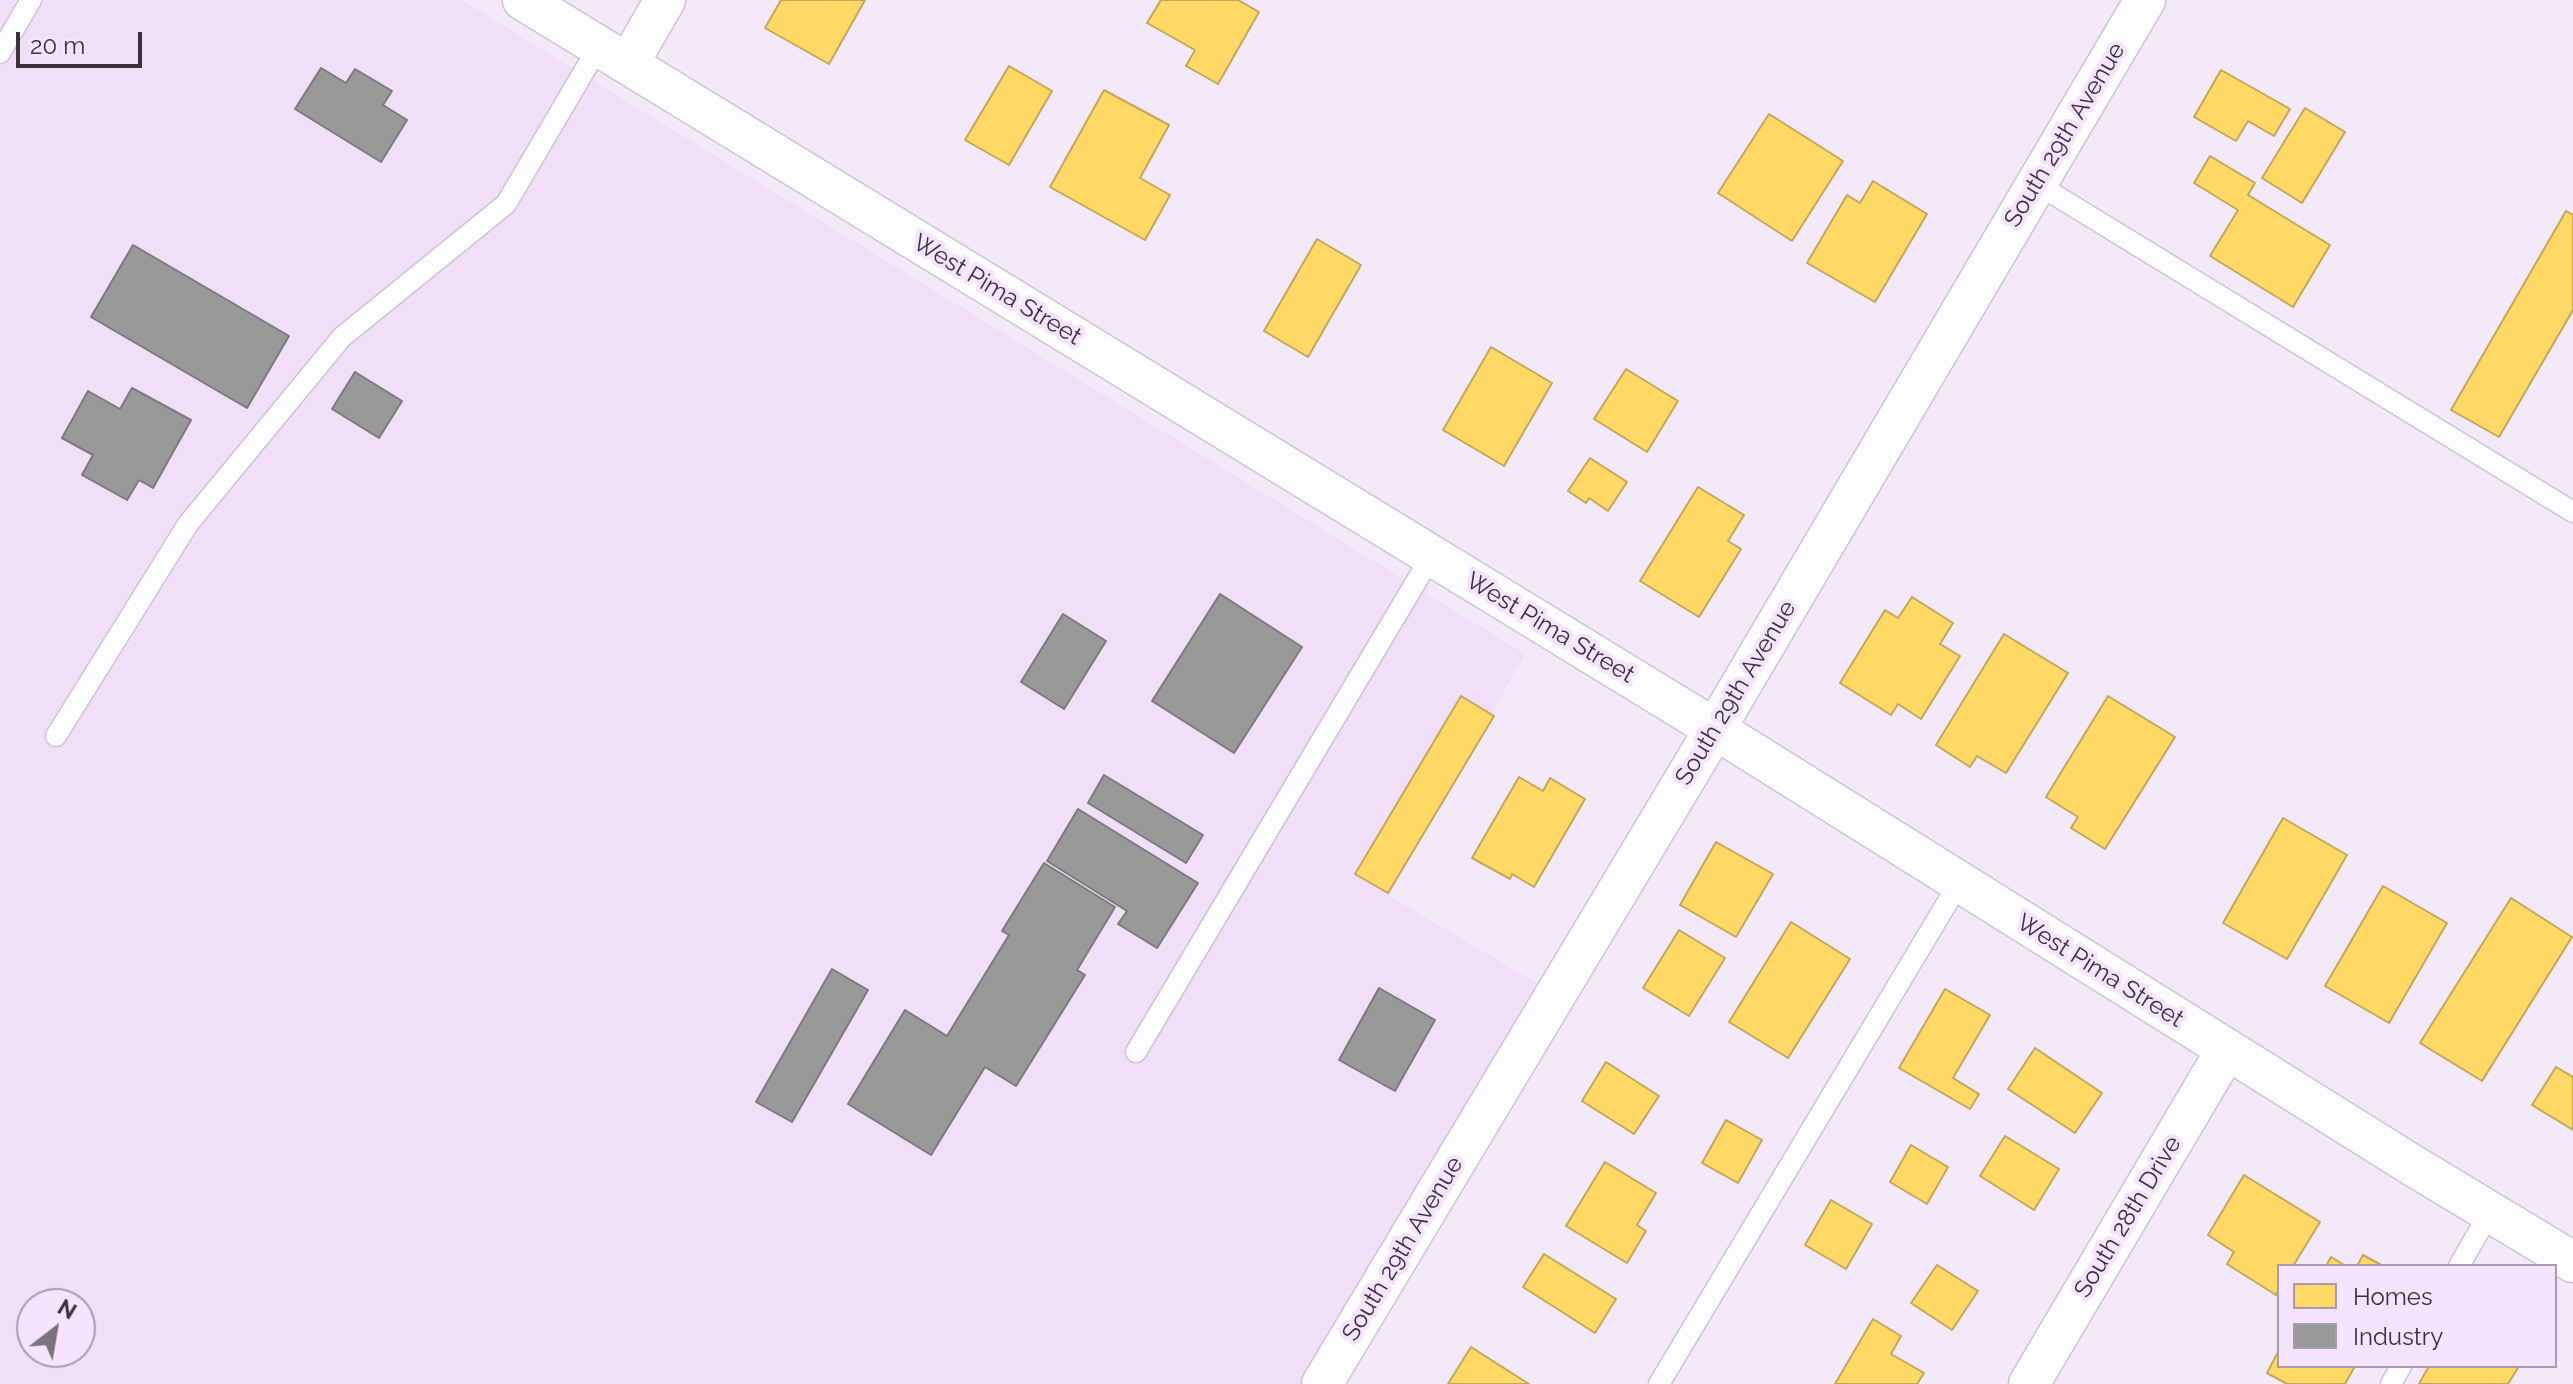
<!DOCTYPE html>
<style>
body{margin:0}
#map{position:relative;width:2573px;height:1384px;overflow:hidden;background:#f3e9f8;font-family:Raleway,sans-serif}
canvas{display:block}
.legend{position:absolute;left:2277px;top:1264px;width:280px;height:104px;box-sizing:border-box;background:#f6e3fe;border:2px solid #aa9cb0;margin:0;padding:10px 14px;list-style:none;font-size:24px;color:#39323c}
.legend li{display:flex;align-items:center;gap:16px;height:40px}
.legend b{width:40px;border:2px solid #aa9cb0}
.north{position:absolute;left:16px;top:1288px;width:80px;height:80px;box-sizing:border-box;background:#f6e3fe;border:2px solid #aa9cb0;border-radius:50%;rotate:31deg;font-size:22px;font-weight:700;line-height:32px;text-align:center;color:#39323c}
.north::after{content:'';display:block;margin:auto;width:28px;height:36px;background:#7a727e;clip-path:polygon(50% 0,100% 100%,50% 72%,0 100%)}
.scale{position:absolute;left:16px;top:32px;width:126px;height:36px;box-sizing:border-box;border:4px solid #39323c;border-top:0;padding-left:10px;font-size:24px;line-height:28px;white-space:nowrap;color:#39323c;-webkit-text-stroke:6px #f6e3fe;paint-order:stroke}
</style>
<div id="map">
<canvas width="2573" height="1384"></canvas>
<ul class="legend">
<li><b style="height:22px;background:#ffd966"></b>Homes</li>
<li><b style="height:22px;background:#999"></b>Industry</li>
</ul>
<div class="north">N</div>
<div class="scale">20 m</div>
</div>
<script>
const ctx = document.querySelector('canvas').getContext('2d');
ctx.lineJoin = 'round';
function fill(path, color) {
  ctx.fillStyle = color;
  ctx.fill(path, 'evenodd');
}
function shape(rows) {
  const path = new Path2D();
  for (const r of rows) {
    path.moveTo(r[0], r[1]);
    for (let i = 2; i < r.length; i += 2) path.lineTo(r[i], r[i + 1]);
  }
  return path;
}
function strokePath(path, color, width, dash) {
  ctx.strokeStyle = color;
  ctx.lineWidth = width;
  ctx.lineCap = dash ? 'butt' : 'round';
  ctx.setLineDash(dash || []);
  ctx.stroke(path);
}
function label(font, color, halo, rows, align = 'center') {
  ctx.font = font + ' Raleway,sans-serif';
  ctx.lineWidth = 8;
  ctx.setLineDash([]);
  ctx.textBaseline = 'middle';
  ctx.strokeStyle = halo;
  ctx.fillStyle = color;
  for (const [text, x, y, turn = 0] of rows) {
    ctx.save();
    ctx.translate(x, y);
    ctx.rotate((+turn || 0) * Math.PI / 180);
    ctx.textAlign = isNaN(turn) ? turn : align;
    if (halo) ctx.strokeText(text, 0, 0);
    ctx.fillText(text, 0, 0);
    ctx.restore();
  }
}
fill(shape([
 [0,0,462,0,1525,654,1389,896,1544,987,1307,1384,0,1384],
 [32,1304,80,1304,80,1352,32,1352]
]), '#f0dff7');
const homes = shape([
 [781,0,865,0,829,64,765,28,781,0],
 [1161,0,1238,0,1259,12,1218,84,1186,66,1195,50,1147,23,1161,0],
 [1009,66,1052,91,1009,165,965,140,1009,66],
 [2221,70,2290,109,2274,136,2248,121,2236,141,2194,117,2221,70],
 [1104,90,1169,125,1140,178,1170,195,1145,240,1050,187,1104,90],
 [2305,108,2345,132,2302,203,2262,178,2305,108],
 [1769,114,1843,161,1792,241,1718,193,1769,114],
 [2210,156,2255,183,2248,195,2330,245,2293,307,2210,256,2238,210,2194,183,2210,156],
 [1873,181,1927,214,1875,302,1807,263,1847,195,1860,203,1873,181],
 [2566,211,2573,215,2573,310,2499,437,2451,410,2566,211],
 [1317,239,1361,265,1308,357,1264,331,1317,239],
 [1491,347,1552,383,1504,466,1443,430,1491,347],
 [1626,369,1678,401,1647,452,1594,419,1626,369],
 [1590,458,1627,482,1608,511,1589,498,1586,503,1568,491,1590,458],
 [1698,487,1744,515,1728,541,1741,549,1699,617,1640,581,1698,487],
 [1912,597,1953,623,1940,644,1960,656,1921,719,1898,704,1891,715,1840,683,1885,610,1898,618,1912,597],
 [2004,634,2068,673,2006,773,1977,756,1970,767,1936,745,2004,634],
 [1461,696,1494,716,1388,893,1355,874,1461,696],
 [2108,696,2175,737,2105,849,2071,828,2078,817,2046,797,2108,696],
 [1519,777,1543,791,1550,778,1585,799,1534,887,1512,874,1510,879,1472,858,1519,777],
 [2283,818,2347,855,2287,959,2223,923,2283,818],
 [1716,842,1773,874,1736,937,1680,905,1716,842],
 [2383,886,2447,923,2389,1023,2325,986,2383,886],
 [2511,898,2572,937,2482,1081,2420,1043,2511,898],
 [1791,922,1850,959,1788,1058,1729,1022,1791,922],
 [1679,930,1725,958,1689,1016,1643,988,1679,930],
 [1945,989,1990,1015,1953,1078,1979,1094,1970,1109,1899,1068,1945,989],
 [2035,1048,2102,1093,2075,1133,2008,1089,2035,1048],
 [1606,1062,1659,1096,1634,1134,1582,1101,1606,1062],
 [2556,1067,2573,1077,2573,1130,2532,1105,2556,1067],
 [1726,1120,1762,1140,1738,1183,1702,1163,1726,1120],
 [2005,1136,2059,1169,2034,1210,1980,1176,2005,1136],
 [1911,1145,1948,1167,1927,1204,1890,1182,1911,1145],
 [1605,1162,1656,1193,1637,1225,1646,1231,1627,1263,1566,1226,1605,1162],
 [2244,1175,2320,1222,2293,1266,2279,1266,2279,1289,2276,1295,2227,1264,2234,1252,2208,1235,2244,1175],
 [1831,1200,1872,1224,1846,1269,1805,1245,1831,1200],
 [1544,1254,1616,1299,1595,1333,1523,1287,1544,1254],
 [2363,1255,2383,1266,2357,1266,2363,1255],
 [2331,1257,2346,1266,2326,1266,2331,1257],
 [1937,1265,1978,1291,1952,1330,1911,1303,1937,1265],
 [1873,1319,1901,1336,1891,1354,1924,1373,1917,1384,1835,1384,1873,1319],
 [1471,1347,1529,1384,1448,1384,1471,1347],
 [2279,1350,2279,1366,2355,1366,2345,1384,2287,1384,2267,1373,2279,1350],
 [2429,1366,2519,1366,2508,1384,2419,1384,2429,1366]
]);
fill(homes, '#ffd966');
strokePath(homes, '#c4a759', 2);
const industry = shape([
 [321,68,346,83,355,69,392,91,383,105,407,120,381,162,295,109,321,68],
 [133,245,289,336,247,408,91,317,133,245],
 [355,372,402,401,379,438,332,409,355,372],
 [132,388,191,420,153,488,139,480,127,500,82,475,93,455,62,438,88,391,120,409,132,388],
 [1220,594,1302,647,1234,753,1152,701,1220,594],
 [1063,614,1106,641,1064,709,1021,682,1063,614],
 [1104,775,1203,835,1186,863,1088,803,1104,775],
 [1078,809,1198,883,1157,948,1118,924,1127,911,1047,861,1078,809],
 [1044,863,1115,907,1077,970,1085,975,1016,1086,985,1067,931,1155,848,1104,905,1010,947,1036,1009,935,1002,931,1044,863],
 [832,969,868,990,792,1122,756,1102,832,969],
 [1379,988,1435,1020,1395,1091,1339,1060,1379,988]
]);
fill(industry, '#999');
strokePath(industry, '#7c7a7d', 2);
const lane = shape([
 [0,53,31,0],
 [2037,184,2573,512],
 [56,736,188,524,342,337,506,204,599,46],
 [1136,1052,1432,555],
 [2459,1266,2490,1212],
 [1659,1384,1959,883],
 [2391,1384,2401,1366]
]);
const street = shape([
 [523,0,1715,729,2412,1165,2573,1262],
 [628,64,665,0],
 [1322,1384,1715,729,2145,0],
 [2029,1384,2227,1049]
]);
strokePath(lane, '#cdc5d1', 23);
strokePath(street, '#cdc5d1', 43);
strokePath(lane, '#fdfcfe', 20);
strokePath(street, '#fdfcfe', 40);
label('24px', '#39323c', '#f6e3fe', [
 ["South 29th Avenue",2065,135,-59],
 ["West Pima Street",997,290,31],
 ["West Pima Street",1550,628,31],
 ["South 29th Avenue",1736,693,-59],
 ["West Pima Street",2100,971,32],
 ["South 28th Drive",2128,1217,-59],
 ["South 29th Avenue",1403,1249,-59]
]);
</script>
